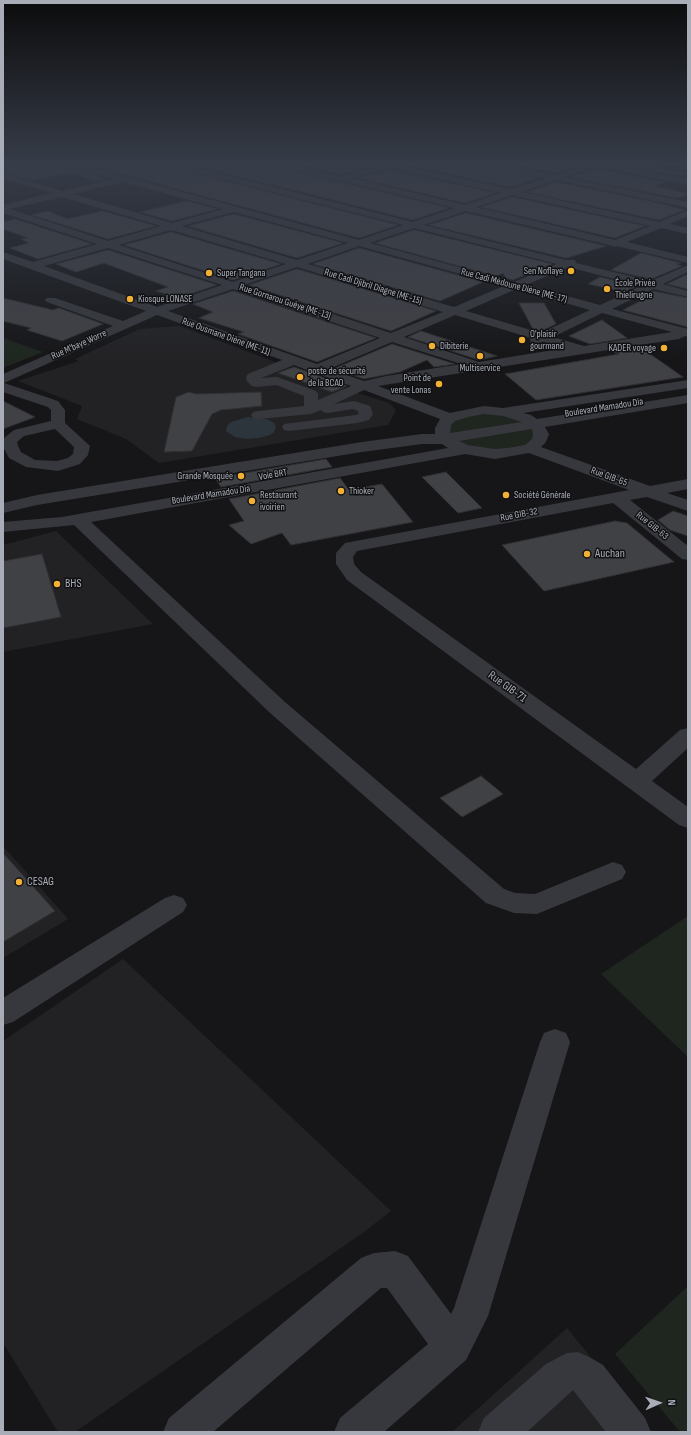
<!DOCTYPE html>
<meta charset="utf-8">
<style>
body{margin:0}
#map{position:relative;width:691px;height:1435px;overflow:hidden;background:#161618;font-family:"Sofia Sans Condensed",sans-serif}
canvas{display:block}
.frame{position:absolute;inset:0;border:4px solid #a8adb8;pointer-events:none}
.north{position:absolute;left:639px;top:1383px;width:40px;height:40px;-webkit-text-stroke:3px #111113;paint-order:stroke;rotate:88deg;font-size:11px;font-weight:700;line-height:16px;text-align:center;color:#a8adb8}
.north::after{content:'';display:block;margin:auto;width:14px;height:18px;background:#a8adb8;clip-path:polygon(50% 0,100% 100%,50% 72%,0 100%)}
</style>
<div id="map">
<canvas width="691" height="1435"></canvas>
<div class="frame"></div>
<div class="north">N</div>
</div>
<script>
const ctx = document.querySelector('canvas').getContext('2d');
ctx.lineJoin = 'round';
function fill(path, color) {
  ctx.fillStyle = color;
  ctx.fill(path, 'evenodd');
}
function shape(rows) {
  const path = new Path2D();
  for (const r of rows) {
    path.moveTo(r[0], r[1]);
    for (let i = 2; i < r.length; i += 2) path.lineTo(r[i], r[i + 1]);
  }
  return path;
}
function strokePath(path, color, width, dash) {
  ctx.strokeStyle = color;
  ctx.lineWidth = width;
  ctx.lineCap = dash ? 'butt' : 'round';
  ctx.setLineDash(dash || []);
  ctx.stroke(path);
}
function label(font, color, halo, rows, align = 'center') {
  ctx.font = font + ' "Sofia Sans Condensed",sans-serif';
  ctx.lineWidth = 3;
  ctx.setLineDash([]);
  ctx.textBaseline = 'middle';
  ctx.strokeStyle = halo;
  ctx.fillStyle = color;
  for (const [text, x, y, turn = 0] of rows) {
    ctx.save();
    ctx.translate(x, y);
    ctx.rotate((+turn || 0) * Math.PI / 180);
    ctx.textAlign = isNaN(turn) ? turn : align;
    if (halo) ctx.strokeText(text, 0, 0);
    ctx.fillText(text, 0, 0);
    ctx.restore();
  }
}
fill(shape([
 [179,326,358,393,389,403,396,410,388,425,159,463,126,439,77,419,82,406,18,381,79,361,75,359,140,329],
 [56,531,153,624,3,652,3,545],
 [3,846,68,919,3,958],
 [123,959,391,1211,364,1232,75,1432,58,1432,3,1343,3,1041],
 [567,1328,652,1432,452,1432]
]), '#222225');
fill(shape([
 [3,338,43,352,3,368],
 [486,412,527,421,537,435,527,445,504,451,462,444,448,432,451,422,457,418],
 [688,916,688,1057,601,974],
 [688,1286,688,1432,680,1432,615,1354]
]), '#1e261f');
fill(shape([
 [248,417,267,419,274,423,276,427,274,432,270,435,259,438,246,439,235,437,226,431,227,426,231,422]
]), '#2c353c');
const building = shape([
 [30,162,57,162,59,165,107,179,97,181,72,173,30,180,3,172,3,168,30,162],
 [78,162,159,162,161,165,398,225,359,238,78,162],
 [182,162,266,162,271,166,449,208,413,220,182,162],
 [289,162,378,162,378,164,341,174,289,162],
 [405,162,474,162,479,166,539,178,511,187,403,164,405,162],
 [500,162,581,162,583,164,555,173,500,162],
 [609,162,625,162,687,173,680,176,609,162],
 [597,169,665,182,654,186,688,194,677,198,571,177,597,169],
 [389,170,495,193,465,203,358,178,389,170],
 [556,182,663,204,684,210,659,220,527,192,556,182],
 [512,197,645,226,615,238,481,207,512,197],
 [187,201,217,209,172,221,140,212,187,201],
 [48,211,67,219,103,211,156,226,108,239,32,215,48,211],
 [466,213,606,246,566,258,429,225,466,213],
 [234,214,343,243,297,258,188,226,234,214],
 [15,219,92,244,38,259,10,248,29,243,21,239,28,238,3,229,3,222,15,219],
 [414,230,552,264,534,272,524,269,527,274,513,280,506,278,503,273,496,276,375,243,414,230],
 [171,232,281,264,233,280,124,245,171,232],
 [359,248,483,282,440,301,313,264,359,248],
 [108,250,217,285,178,298,156,291,168,287,104,263,76,272,56,264,108,250],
 [641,253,681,263,676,264,682,266,651,279,611,270,641,253],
 [297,269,436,311,391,331,249,285,297,269],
 [688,274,688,289,667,284,688,274],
 [600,277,637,286,624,292,588,284,600,277],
 [233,291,376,338,317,362,238,334,244,332,199,318,213,312,193,304,233,291],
 [653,291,688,298,688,327,623,310,648,297,642,296,653,291],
 [3,298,53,310,59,308,103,324,62,341,27,330,31,328,3,321,3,298],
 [519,303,544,303,556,324,541,331,533,329,519,303],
 [602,320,627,338,590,344,569,336,602,320],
 [421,331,497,356,479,360,408,337,421,331],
 [392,344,455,364,434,367,427,360,400,372,364,379,333,369,392,344],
 [640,347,683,377,536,400,505,374,619,354,611,351,640,347],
 [294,367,311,373,347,386,332,392,278,373,294,367],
 [189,392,196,394,261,392,262,406,221,410,212,414,192,451,164,452,176,397,189,392],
 [3,401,35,417,3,429,3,401],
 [326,459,332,467,221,487,215,478,326,459],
 [446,472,482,508,458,513,422,477,446,472],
 [340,478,349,490,382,484,413,522,291,545,282,533,251,544,229,525,244,521,229,499,340,478],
 [673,511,688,516,688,536,670,530,658,520,673,511],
 [615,521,627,523,674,562,544,591,502,545,615,521],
 [42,554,61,617,3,628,3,561,42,554],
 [481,776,503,794,462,817,440,798,481,776],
 [3,853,55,911,3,942,3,853]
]);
fill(building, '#404145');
strokePath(building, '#303034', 1);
fill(shape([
 [58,162,72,162,359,240,403,225,161,164,160,162,175,162,413,222,455,208,271,165,267,162,282,162,341,176,380,165,380,162,404,162,399,165,511,189,545,178,479,165,475,162,492,162,555,175,586,165,582,162,606,162,605,163,688,179,688,185,597,167,565,177,688,202,688,208,556,180,522,192,659,222,688,210,688,216,670,224,688,228,688,234,661,228,627,242,688,257,688,263,617,246,614,247,609,245,466,211,424,225,566,260,575,260,576,263,651,281,688,265,688,272,663,284,688,291,688,297,653,289,612,309,688,329,688,337,685,336,679,339,378,386,450,413,484,406,503,408,688,380,688,388,523,413,531,415,537,419,688,395,688,403,545,427,549,434,546,442,541,447,650,486,688,479,688,489,667,493,688,500,688,511,647,497,630,500,688,546,688,560,682,559,613,503,357,551,353,557,354,564,361,572,636,769,680,730,688,728,688,748,652,781,688,807,688,828,679,825,347,580,336,564,336,553,345,543,629,490,529,453,495,459,465,454,91,522,285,702,504,889,515,893,535,894,613,862,622,865,626,872,622,879,537,914,514,913,486,903,269,712,74,525,3,532,3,522,62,517,448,448,442,444,422,444,362,452,37,505,3,513,3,503,37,495,362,442,422,434,435,434,435,428,440,419,364,390,334,404,354,401,370,406,373,414,369,420,357,423,289,431,284,430,282,427,284,424,356,415,359,414,358,411,353,409,328,413,323,412,321,410,311,414,258,419,253,418,251,415,253,412,258,411,304,406,304,396,276,385,257,387,252,386,247,381,246,377,248,374,282,360,157,315,4,383,58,401,65,410,65,423,90,446,88,455,80,464,58,471,26,467,9,458,3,447,4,438,14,430,51,421,51,410,48,407,3,392,3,374,113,326,47,302,45,300,47,298,55,298,123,321,146,311,3,259,3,252,33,262,97,244,3,213,3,205,52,193,3,179,3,173,62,191,113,179,59,164,58,162],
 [389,168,501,193,465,205,352,178,389,168],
 [123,182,223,209,172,223,73,194,123,182],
 [512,195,650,226,615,240,476,207,512,195],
 [62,197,161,226,108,241,10,209,62,197],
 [234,212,348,243,297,260,182,226,234,212],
 [414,228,557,264,514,282,370,243,414,228],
 [171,230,286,264,233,282,119,245,171,230],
 [359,246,504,286,454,307,308,264,359,246],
 [108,248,222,285,157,307,44,266,108,248],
 [297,267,443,312,391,333,244,285,297,267],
 [568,267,641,286,600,305,526,285,568,267],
 [233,289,380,338,317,364,168,311,233,289],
 [516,289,590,310,541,333,466,311,516,289],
 [602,313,672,332,584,346,553,337,602,313],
 [455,315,531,338,530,340,531,343,536,344,543,342,566,348,479,362,404,337,455,315],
 [392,342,461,364,386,376,364,381,329,369,392,342],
 [294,365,312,372,351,386,318,400,318,394,316,391,277,377,261,378,294,365],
 [484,414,503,416,522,422,450,433,451,425,455,421,468,417,484,414],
 [55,429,74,447,73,454,68,458,57,461,35,460,21,452,18,446,17,442,24,436,55,429],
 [532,429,533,434,532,439,525,445,508,448,495,449,468,445,459,441,532,429],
 [683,162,688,162,688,165,684,164,683,162],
 [174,895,183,898,187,905,183,912,13,1022,3,1025,3,998,165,898,174,895],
 [555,1029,566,1033,570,1042,488,1316,466,1360,384,1432,334,1432,340,1418,428,1344,387,1288,381,1288,213,1432,163,1432,169,1418,361,1258,374,1253,395,1251,408,1256,451,1314,454,1308,540,1042,544,1033,555,1029],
 [578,1352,591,1358,603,1365,645,1418,651,1432,606,1432,573,1390,527,1432,478,1432,484,1418,546,1364,567,1353,578,1352]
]), '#37383d');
fill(shape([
 [3,162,9,162,5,165,3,165,3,162]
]), '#53555c');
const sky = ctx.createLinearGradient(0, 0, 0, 363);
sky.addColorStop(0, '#0c0c0d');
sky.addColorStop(0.45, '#363c48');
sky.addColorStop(1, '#363c4800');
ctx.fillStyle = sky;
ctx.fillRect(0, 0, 691, 363);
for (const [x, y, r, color] of [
 [571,271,4,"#f2b134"],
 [209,273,4,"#f2b134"],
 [607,289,4,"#f2b134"],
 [130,299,4,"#f2b134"],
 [522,340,4,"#f2b134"],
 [432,346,4,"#f2b134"],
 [664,348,4,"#f2b134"],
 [480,356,4,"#f2b134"],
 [300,377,4,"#f2b134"],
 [439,384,4,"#f2b134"],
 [241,476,4,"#f2b134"],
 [341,491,4,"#f2b134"],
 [506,495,4,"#f2b134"],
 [252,501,4,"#f2b134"],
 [587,554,4,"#f2b134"],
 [57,584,4,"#f2b134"],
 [19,882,4,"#f2b134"]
]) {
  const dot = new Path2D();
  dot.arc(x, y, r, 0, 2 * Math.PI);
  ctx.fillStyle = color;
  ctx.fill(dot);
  strokePath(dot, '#111113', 1.5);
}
label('10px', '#a8adb8', '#111113', [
 ["Sen Noflaye",563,271,"right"],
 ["Super Tangana",217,273],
 ["École Privée",615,283],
 ["Thielirugne",615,295],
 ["Kiosque LONASE",138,299],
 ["O'plaisir",530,334],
 ["gourmand",530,346],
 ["Dibiterie",440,346],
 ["KADER voyage",656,348,"right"],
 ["Multiservice",480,368,"center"],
 ["poste de sécurité",308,371],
 ["de la BCAO",308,383],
 ["Point de",431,378,"right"],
 ["vente Lonas",431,390,"right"],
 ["Grande Mosquée",233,476,"right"],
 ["Thioker",349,491],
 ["Restaurant",260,495],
 ["ivoirien",260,507],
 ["Société Générale",514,495]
], 'left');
label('10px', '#a8adb8', '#111113', [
 ["Rue Cadi Médoune Diène (ME-17)",514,286,15],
 ["Rue Cadi Djibril Diagne (ME-15)",373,287,17],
 ["Rue Gornarou Guèye (ME-13)",285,302,18],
 ["Rue Ousmane Diène (ME-11)",226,337,20],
 ["Rue M'baye Worre",79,345,-24],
 ["Boulevard Mamadou Dia",604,408,-9],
 ["Voie BRT",273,475,-10],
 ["Rue GIB-65",609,477,20],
 ["Boulevard Mamadou Dia",211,495,-9],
 ["Rue GIB-32",519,515,-11],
 ["Rue GIB-63",652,526,39]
]);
label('12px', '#a8adb8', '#111113', [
 ["Auchan",595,554],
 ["BHS",65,584],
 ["CESAG",27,882]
], 'left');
label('12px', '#a8adb8', '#111113', [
 ["Rue GIB-71",507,687,36]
]);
</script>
